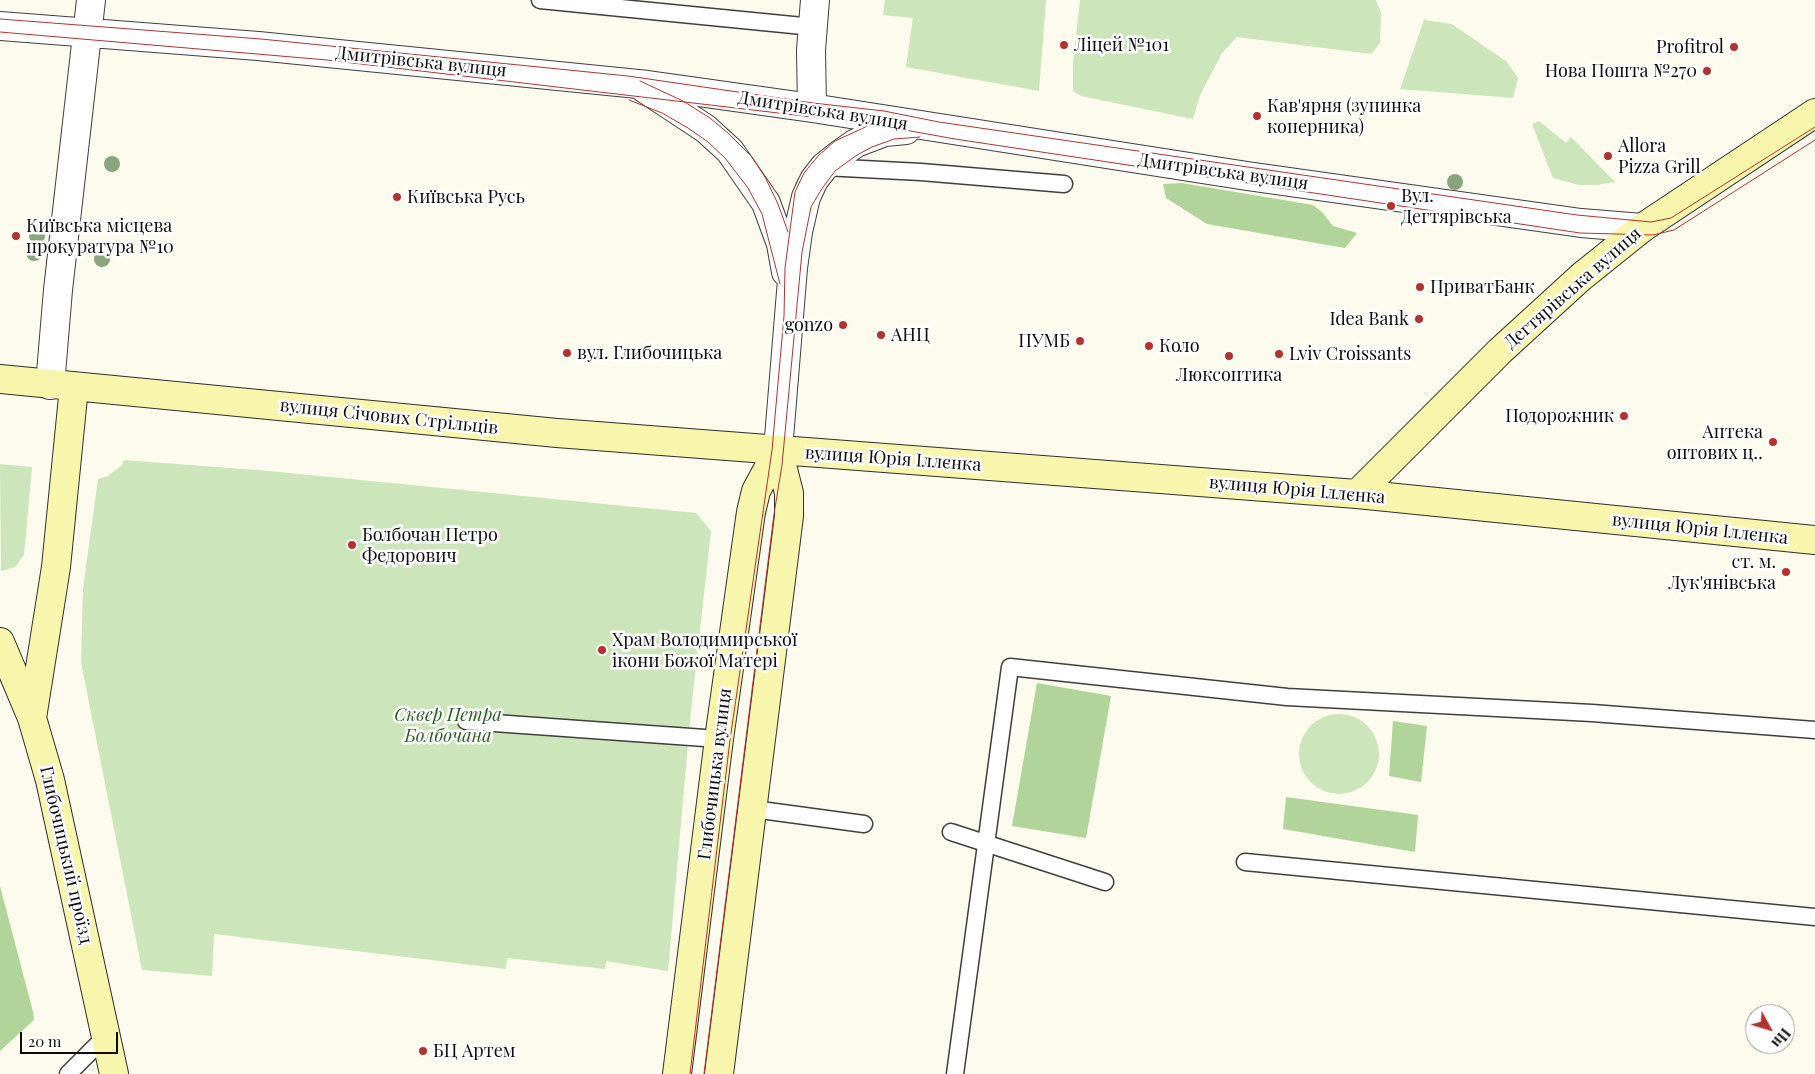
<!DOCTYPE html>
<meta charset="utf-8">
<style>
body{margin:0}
#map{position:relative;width:1815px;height:1074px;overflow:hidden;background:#fdfbed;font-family:"Playfair Display",serif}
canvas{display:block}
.north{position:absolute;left:1745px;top:1004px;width:50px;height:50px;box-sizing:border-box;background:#fff;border:1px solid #9e9e9e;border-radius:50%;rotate:129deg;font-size:14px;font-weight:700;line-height:20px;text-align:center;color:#0c0c0c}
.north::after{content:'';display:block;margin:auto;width:18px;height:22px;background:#b03330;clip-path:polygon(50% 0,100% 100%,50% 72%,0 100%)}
.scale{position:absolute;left:20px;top:1032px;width:98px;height:22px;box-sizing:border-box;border:2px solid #0c0c0c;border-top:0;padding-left:6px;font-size:15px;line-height:18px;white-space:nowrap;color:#0c0c0c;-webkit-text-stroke:4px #fff;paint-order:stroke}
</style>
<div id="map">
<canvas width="1815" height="1074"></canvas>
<div class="north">Пн</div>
<div class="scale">20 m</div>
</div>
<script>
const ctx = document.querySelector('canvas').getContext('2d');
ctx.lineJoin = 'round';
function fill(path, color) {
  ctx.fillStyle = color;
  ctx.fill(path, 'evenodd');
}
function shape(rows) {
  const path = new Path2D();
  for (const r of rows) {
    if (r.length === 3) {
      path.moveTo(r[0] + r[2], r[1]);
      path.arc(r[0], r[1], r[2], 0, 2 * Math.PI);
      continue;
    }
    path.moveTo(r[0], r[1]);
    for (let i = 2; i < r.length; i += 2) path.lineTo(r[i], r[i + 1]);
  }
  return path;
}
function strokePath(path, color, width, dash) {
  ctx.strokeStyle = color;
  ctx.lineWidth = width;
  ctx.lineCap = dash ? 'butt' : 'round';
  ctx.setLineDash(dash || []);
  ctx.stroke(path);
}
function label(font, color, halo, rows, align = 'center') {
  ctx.font = font + ' "Playfair Display",serif';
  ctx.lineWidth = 5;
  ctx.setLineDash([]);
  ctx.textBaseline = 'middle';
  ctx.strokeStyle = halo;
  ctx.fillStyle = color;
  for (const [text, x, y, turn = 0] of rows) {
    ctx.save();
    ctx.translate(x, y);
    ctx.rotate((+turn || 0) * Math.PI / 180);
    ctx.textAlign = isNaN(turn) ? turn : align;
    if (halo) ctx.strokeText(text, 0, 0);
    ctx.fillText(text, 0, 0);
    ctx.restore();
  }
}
fill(shape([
 [885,0,1046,0,1039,91,906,67,913,18,883,15],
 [1080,0,1376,0,1381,13,1380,43,1371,54,1237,37,1222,53,1200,95,1193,119,1081,96,1073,91,1073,62],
 [1424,20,1452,24,1507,62,1518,78,1513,98,1400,89],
 [1539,121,1566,143,1571,137,1615,182,1597,185,1579,185,1553,178,1532,124],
 [124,460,269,471,696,513,711,531,690,720,668,971,606,961,605,969,507,958,506,969,214,934,212,976,142,970,81,662,83,589,98,479,108,476,122,465],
 [0,464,32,467,24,555,15,567,1,571],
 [1339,754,40]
]), '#cde5ba');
fill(shape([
 [1182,183,1313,205,1322,212,1333,226,1357,233,1345,248,1207,224,1166,198,1163,184],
 [1037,683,1111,696,1086,838,1012,826],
 [1393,721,1427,726,1421,782,1389,776],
 [1286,797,1418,815,1415,852,1283,829],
 [0,886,33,1012,34,1020,0,1051]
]), '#b0d49a');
const lane = shape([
 [540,0,813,27],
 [824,167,921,172,1064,184],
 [466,721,719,739],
 [753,809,864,824],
 [951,832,1105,882],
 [1245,862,1815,917],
 [68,1074,106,1036],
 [955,1074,1010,667,1287,697,1592,713,1815,730]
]);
const street = shape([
 [0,26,258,46,648,85,812,108,1247,176,1581,223,1642,228],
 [644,88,706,129,730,151,766,203,781,244,786,272],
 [812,108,811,50,815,0],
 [50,385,58,290,91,0],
 [778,450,793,268,798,232,806,197,814,180,824,167,839,155,856,143,885,132,906,130]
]);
const secondary = shape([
 [0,379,557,433,1357,494,1815,540],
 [1357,494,1500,351,1581,277,1642,228,1815,113],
 [0,642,32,718,50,780,114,1074],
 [32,718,56,567,74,387],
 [677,1074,719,739,751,512,756,491,778,450],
 [719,1074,789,516,789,493,778,450]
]);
strokePath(lane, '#3f3f3f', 19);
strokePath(street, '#3f3f3f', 30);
strokePath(secondary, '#2e2e2e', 30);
strokePath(lane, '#fff', 16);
strokePath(street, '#fff', 28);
strokePath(secondary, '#f8f5ad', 28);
strokePath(shape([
 [0,19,261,39,628,76,813,103,884,111,939,122,1577,215,1651,222,1671,218,1815,127],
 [0,32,327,60,872,124,955,139,1580,233,1653,235,1674,230,1815,140],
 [640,81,683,101,710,118,729,134,752,157,765,177,778,204,788,232],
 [629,100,662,113,688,128,708,142,725,158,748,188,762,214,780,284],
 [690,1074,730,740,772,450,784,316,785,268,795,192,804,173,818,156,835,141,872,124],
 [704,1074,774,514,782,465,802,252,811,207,821,190,835,171,857,155,872,147,894,139,920,137]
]), '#b03330', 1);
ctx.fillStyle = '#8aa57d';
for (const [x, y] of [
 [112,164],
 [1455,182],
 [37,236],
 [34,253],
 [102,259]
]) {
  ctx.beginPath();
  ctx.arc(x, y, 8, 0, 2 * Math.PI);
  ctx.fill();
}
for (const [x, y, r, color] of [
 [1064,45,5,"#b03330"],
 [1734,47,5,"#b03330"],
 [1707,71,5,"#b03330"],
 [1257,116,5,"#b03330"],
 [1608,156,5,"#b03330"],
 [397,197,5,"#b03330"],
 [1391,206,5,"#b03330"],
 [16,236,5,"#b03330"],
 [1420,287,5,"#b03330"],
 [1419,319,5,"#b03330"],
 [843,325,5,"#b03330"],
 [881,335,5,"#b03330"],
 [1080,341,5,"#b03330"],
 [1149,346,5,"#b03330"],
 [567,353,5,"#b03330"],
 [1279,354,5,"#b03330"],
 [1229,356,5,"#b03330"],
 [1624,416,5,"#b03330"],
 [1773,442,5,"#b03330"],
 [352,545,5,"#b03330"],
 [1786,572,5,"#b03330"],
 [602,650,5,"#b03330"],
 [423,1051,5,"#b03330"]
]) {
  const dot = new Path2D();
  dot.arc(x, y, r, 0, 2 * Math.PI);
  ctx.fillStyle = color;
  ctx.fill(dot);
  strokePath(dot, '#fff', 2);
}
label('18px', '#0c0c0c', '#fff', [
 ["Ліцей №101",1074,45],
 ["Profitrol",1724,47,"right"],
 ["Нова Пошта №270",1697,71,"right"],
 ["Кав'ярня (зупинка",1267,106],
 ["коперника)",1267,127],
 ["Allora",1618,146],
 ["Pizza Grill",1618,167],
 ["Вул.",1401,196],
 ["Дегтярівська",1401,217],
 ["Київська Русь",407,197],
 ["Київська місцева",26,226],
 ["прокуратура №10",26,247],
 ["ПриватБанк",1430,287],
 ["Idea Bank",1409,319,"right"],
 ["gonzo",833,325,"right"],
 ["АНЦ",891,335],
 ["ПУМБ",1070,341,"right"],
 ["Коло",1159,346],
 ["вул. Глибочицька",577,353],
 ["Lviv Croissants",1289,354],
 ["Люксоптика",1229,375,"center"],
 ["Подорожник",1614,416,"right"],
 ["Аптека",1763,432,"right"],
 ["оптових ц‥",1763,453,"right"],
 ["Болбочан Петро",362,535],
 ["Федорович",362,556],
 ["ст. м.",1776,562,"right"],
 ["Лук'янівська",1776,583,"right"],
 ["Храм Володимирської",612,640],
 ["ікони Божої Матері",612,661],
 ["БЦ Артем",433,1051]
], 'left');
label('18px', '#0c0c0c', '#fff', [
 ["Дмитрівська вулиця",421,62,6],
 ["Дмитрівська вулиця",823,111,9],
 ["Дмитрівська вулиця",1223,172,8],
 ["Дегтярівська вулиця",1573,288,-41],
 ["вулиця Січових Стрільців",389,417,6],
 ["вулиця Юрія Іллєнка",893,459,4],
 ["вулиця Юрія Іллєнка",1297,490,5],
 ["вулиця Юрія Іллєнка",1700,529,6],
 ["Глибочицька вулиця",715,774,-83],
 ["Глибочицький проїзд",66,855,77]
]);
label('italic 18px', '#2b5e22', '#fff', [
 ["Сквер Петра",448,715],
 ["Болбочана",448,736]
]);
</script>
